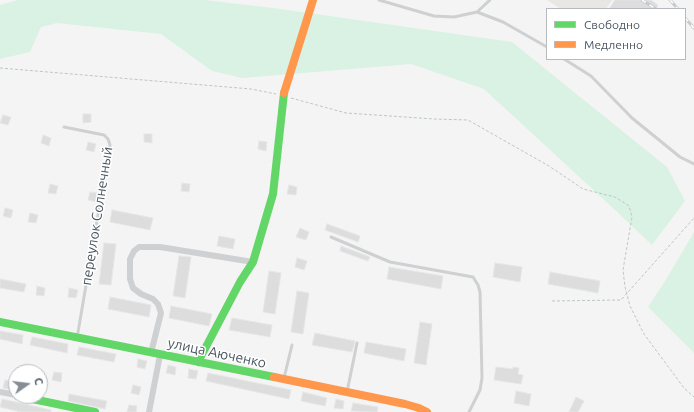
<!DOCTYPE html>
<meta charset="utf-8">
<style>
body{margin:0}
#map{position:relative;width:694px;height:412px;overflow:hidden;background:#f4f4f4;font-family:Ubuntu,sans-serif}
canvas{display:block}
.legend{position:absolute;left:546px;top:8px;width:140px;height:52px;box-sizing:border-box;background:#fff;border:1px solid #b7bbc0;margin:0;padding:5px 7px;list-style:none;font-size:12px;color:#4a5661}
.legend li{display:flex;align-items:center;gap:8px;height:20px}
.legend b{width:20px;border:1px solid #b7bbc0}
.north{position:absolute;left:8px;top:364px;width:40px;height:40px;box-sizing:border-box;background:#fff;border:1px solid #b7bbc0;border-radius:50%;rotate:76deg;font-size:11px;font-weight:700;line-height:16px;text-align:center;color:#4a5661}
.north::after{content:'';display:block;margin:auto;width:14px;height:18px;background:#868d94;clip-path:polygon(50% 0,100% 100%,50% 72%,0 100%)}
</style>
<div id="map">
<canvas width="694" height="412"></canvas>
<ul class="legend">
<li><b style="height:5px;background:#63d668"></b>Свободно</li>
<li><b style="height:5px;background:#ff974d"></b>Медленно</li>
</ul>
<div class="north">С</div>
</div>
<script>
const ctx = document.querySelector('canvas').getContext('2d');
ctx.lineJoin = 'round';
function fill(path, color) {
  ctx.fillStyle = color;
  ctx.fill(path, 'evenodd');
}
function shape(rows) {
  const path = new Path2D();
  for (const r of rows) {
    path.moveTo(r[0], r[1]);
    for (let i = 2; i < r.length; i += 2) path.lineTo(r[i], r[i + 1]);
  }
  return path;
}
function strokePath(path, color, width, dash) {
  ctx.strokeStyle = color;
  ctx.lineWidth = width;
  ctx.lineCap = dash ? 'butt' : 'round';
  ctx.setLineDash(dash || []);
  ctx.stroke(path);
}
function label(font, color, halo, rows, align = 'center') {
  ctx.font = font + ' Ubuntu,sans-serif';
  ctx.lineWidth = 3;
  ctx.setLineDash([]);
  ctx.textBaseline = 'middle';
  ctx.strokeStyle = halo;
  ctx.fillStyle = color;
  for (const [text, x, y, turn = 0] of rows) {
    ctx.save();
    ctx.translate(x, y);
    ctx.rotate((+turn || 0) * Math.PI / 180);
    ctx.textAlign = isNaN(turn) ? turn : align;
    if (halo) ctx.strokeText(text, 0, 0);
    ctx.fillText(text, 0, 0);
    ctx.restore();
  }
}
fill(shape([
 [547,0,612,0,606,9,561,9]
]), '#e8e7e3');
fill(shape([
 [18,0,204,0,273,8,512,42,667,167,685,201,652,245,614,209,484,89,411,64,242,78,212,71,161,34,57,23,41,27,30,52,0,59,0,5],
 [694,232,694,353,648,307,667,278]
]), '#d9f2e3');
const building = shape([
 [615,0,651,0,658,5,656,9,609,9,615,0],
 [83,114,91,114,91,122,83,123,83,114],
 [3,115,11,117,8,125,0,123,3,115],
 [144,134,152,134,152,143,144,142,144,134],
 [43,135,51,138,49,146,41,143,43,135],
 [259,141,267,142,266,151,258,149,259,141],
 [88,142,96,144,94,152,86,150,88,142],
 [182,183,190,184,189,192,181,191,182,183],
 [50,184,58,186,56,194,48,193,50,184],
 [289,185,297,187,296,195,287,194,289,185],
 [90,192,98,193,96,202,88,200,90,192],
 [5,208,13,210,11,218,3,216,5,208],
 [112,210,153,218,150,230,110,222,112,210],
 [30,213,38,215,36,223,28,222,30,213],
 [327,224,360,236,358,242,325,230,327,224],
 [300,228,309,232,306,240,296,237,300,228],
 [219,236,235,239,233,249,217,246,219,236],
 [104,243,116,244,111,285,99,284,104,243],
 [341,246,370,257,368,261,340,251,341,246],
 [179,256,191,257,185,298,173,296,179,256],
 [297,258,307,261,304,270,295,267,297,258],
 [495,263,522,267,520,282,493,277,495,263],
 [389,267,443,276,441,289,387,279,389,267],
 [269,271,281,273,275,314,263,312,269,271],
 [550,272,600,281,598,293,548,284,550,272],
 [0,279,26,284,24,292,0,288,0,279],
 [37,286,45,288,44,296,36,295,37,286],
 [69,288,78,290,76,298,68,297,69,288],
 [297,291,309,293,303,334,291,332,297,291],
 [110,297,151,305,149,317,108,309,110,297],
 [171,306,212,314,209,326,169,318,171,306],
 [232,318,272,325,270,337,229,330,232,318],
 [420,322,432,324,426,365,414,363,420,322],
 [0,331,23,335,22,344,0,339,0,331],
 [315,333,355,341,352,352,312,345,315,333],
 [32,337,68,344,67,353,30,345,32,337],
 [366,342,406,349,404,361,364,353,366,342],
 [79,347,116,354,114,362,77,355,79,347],
 [138,359,147,361,145,369,137,367,138,359],
 [168,365,176,367,175,375,166,373,168,365],
 [496,367,513,369,513,367,519,368,518,374,523,375,521,384,494,380,496,367],
 [189,369,198,371,196,379,188,378,189,369],
 [54,372,62,373,61,382,52,380,54,372],
 [208,373,291,390,289,399,206,381,208,373],
 [5,380,13,381,12,390,3,388,5,380],
 [133,385,141,387,139,395,131,393,133,385],
 [516,391,531,394,529,406,514,403,516,391],
 [303,392,327,398,325,406,301,401,303,392],
 [69,394,107,401,105,409,68,401,69,394],
 [576,397,584,401,578,412,569,412,576,397],
 [2,399,51,410,51,412,21,412,0,407,2,399],
 [336,399,344,401,343,409,334,408,336,399],
 [353,403,378,407,377,412,351,411,353,403],
 [129,405,137,406,136,412,127,412,129,405]
]);
fill(building, '#ddddde');
strokePath(building, '#e5e6e7', 1);
strokePath(shape([
 [0,68,251,89,276,94],
 [291,98,346,113,434,119,468,120,549,166,583,189,615,197,629,206,632,217,623,270,625,287,630,306,644,334,684,388,694,397],
 [552,301,621,300,694,218]
]), '#bcc7c4', 1, [3, 2]);
strokePath(shape([
 [379,0,434,16,454,17,477,12,490,0],
 [477,12,503,22,547,47],
 [564,59,591,76,632,118,680,157,694,164],
 [64,127,104,135,108,139,110,145,77,338],
 [331,237,390,262,473,277,478,285,480,292,482,378,480,390,469,412],
 [284,378,292,345],
 [347,392,357,343]
]), '#ced0d2', 3);
strokePath(shape([
 [151,353,161,313,158,304,153,299,141,294,133,288,130,279,130,259,134,251,139,247,160,247,253,262],
 [0,392,16,395],
 [149,412,160,355]
]), '#ced0d2', 6);
strokePath(shape([
 [0,322,274,377],
 [198,362,240,282,253,262,273,194,284,93],
 [18,396,95,412]
]), '#63d668', 8);
strokePath(shape([
 [284,93,313,0],
 [274,377,405,404,419,408,427,412]
]), '#ff974d', 8);
const rail = shape([
 [642,0,656,9],
 [670,0,678,9],
 [685,18,694,28]
]);
strokePath(rail, '#c9cacc', 3);
strokePath(rail, '#fff', 1.5, [4.5]);
label('14px', '#4a5661', '#fff', [
 ["переулок Солнечный",97,216,-81],
 ["улица Аюченко",217,353,12]
]);
</script>
